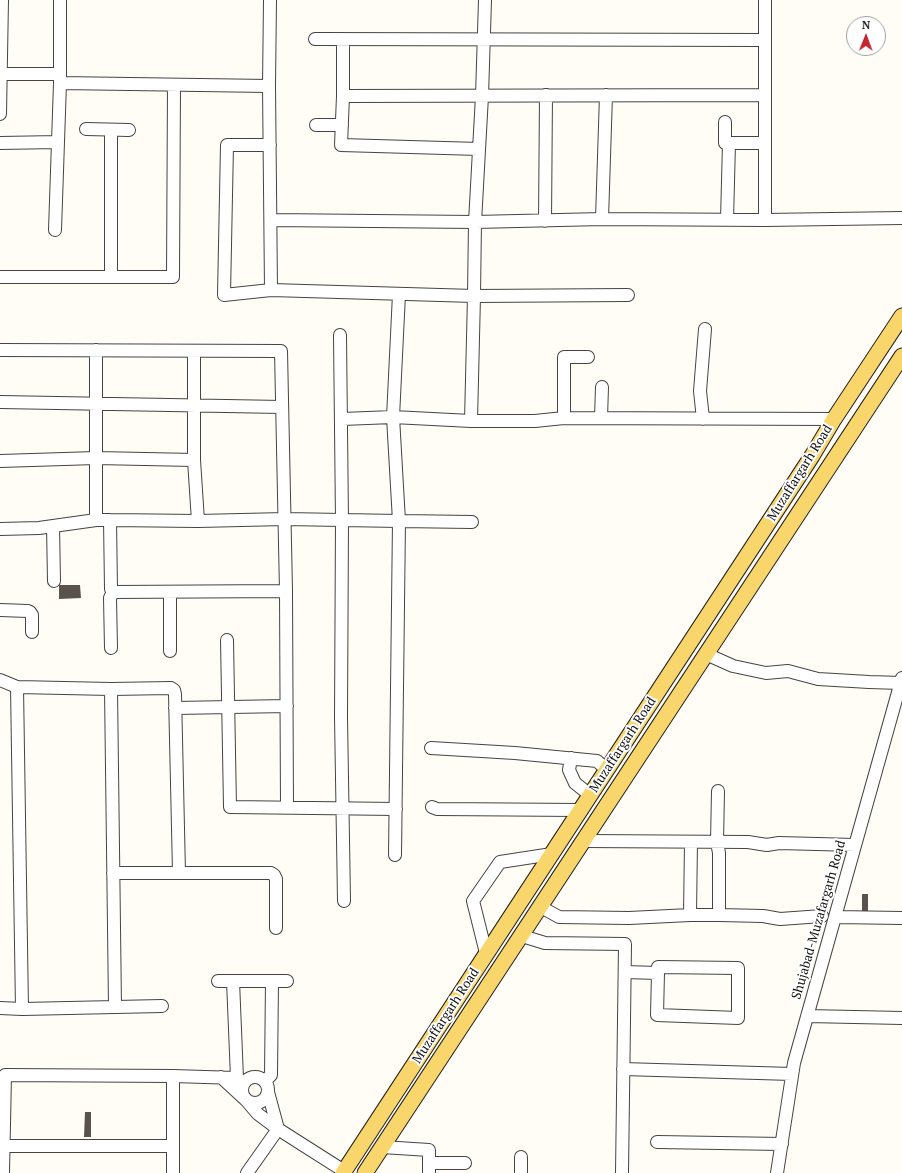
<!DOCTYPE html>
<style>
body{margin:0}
#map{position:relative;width:902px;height:1173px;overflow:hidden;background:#fffdf5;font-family:"PT Serif",serif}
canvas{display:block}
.north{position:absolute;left:846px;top:16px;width:40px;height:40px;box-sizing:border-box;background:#fff;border:1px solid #a0a0a0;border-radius:50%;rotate:1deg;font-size:11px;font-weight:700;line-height:16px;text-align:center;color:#111}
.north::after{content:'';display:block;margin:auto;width:14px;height:18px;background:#c4262e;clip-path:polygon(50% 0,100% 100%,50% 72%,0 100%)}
</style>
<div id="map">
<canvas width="902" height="1173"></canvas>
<div class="north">N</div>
</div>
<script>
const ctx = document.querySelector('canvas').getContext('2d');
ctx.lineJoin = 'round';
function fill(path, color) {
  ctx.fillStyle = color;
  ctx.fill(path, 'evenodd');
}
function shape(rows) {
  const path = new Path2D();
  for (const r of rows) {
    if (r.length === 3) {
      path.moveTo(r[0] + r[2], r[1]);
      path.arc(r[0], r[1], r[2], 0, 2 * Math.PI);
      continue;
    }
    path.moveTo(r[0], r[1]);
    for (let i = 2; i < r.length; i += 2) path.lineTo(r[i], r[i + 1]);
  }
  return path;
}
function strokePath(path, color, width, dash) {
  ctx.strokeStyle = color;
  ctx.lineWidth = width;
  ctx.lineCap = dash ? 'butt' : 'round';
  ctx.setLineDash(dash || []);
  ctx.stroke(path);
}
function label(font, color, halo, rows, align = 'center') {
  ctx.font = font + ' "PT Serif",serif';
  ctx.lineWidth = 4;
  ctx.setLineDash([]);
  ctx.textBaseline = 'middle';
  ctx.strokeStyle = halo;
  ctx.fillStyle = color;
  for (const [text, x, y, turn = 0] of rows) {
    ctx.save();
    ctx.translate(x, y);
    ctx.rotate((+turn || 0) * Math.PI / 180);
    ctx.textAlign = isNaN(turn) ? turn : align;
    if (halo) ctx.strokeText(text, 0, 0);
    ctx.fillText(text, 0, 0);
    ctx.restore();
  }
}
fill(shape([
 [59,585,80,585,81,598,59,599],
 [862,894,868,894,868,913,862,913],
 [85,1112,91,1112,91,1137,84,1137]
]), '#5a524d');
const minor = shape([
 [485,0,482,96,475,222,602,219,765,220,902,218],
 [765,0,765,220],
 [315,39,765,40],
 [343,39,343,96,765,95],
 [1,74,60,74],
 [60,83,269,86,271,290,474,296,475,222,271,220],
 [269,86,270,0],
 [343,96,341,145,479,149],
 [0,114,2,0],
 [725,122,725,143,765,143],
 [316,125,342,125],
 [86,129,129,130],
 [111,130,111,277],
 [0,143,58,142],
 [270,145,227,145,224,295,271,290],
 [602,219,606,95],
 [727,220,729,143],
 [545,221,546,95],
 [55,230,60,83,60,0],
 [0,277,173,277,174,85],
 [399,294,393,417,399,521,472,522],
 [340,335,342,521,341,717,344,901],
 [0,350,281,351,286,591,287,807],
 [96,350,96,520],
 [194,351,194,460,198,521],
 [0,402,282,407],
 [564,418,564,357,588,357],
 [601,418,602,387],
 [342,419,393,417,471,421,474,296,628,295],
 [703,419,700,391,705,329],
 [471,421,535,421,564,418,834,419],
 [0,461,96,458,194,460],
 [110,520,111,589,113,592,286,591],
 [53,526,54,581],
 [0,529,39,528,96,520,110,520,198,521,285,519,399,521,395,855],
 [170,592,170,651],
 [0,610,28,611,30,612,32,615,32,632],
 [227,640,230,807,396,809],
 [111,648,110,598,113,592],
 [706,654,733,666,766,673,788,671,818,679,869,682,901,683],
 [0,680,17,687,22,1009,0,1008],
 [17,687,111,689,115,1006],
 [111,689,171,688,174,690,175,694,179,873],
 [175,708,287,706],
 [431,748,515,753,597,761,607,770],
 [571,758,569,770,575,783,590,795],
 [718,791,717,842,719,853,719,915,763,916,780,919,822,916],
 [432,807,437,809,581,810],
 [584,841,748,842,767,845,779,843,855,845],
 [691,842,690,915,719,915],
 [113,873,271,873,274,875,276,879,276,928],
 [541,907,559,917,629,918,690,915],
 [835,917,902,918],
 [522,936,545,943,625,944,622,1173],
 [486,953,473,901,500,862,552,854],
 [625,972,658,973,658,967,738,968,738,1018,657,1015,658,973],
 [218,981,287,981],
 [22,1009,162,1006],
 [807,1016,902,1018],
 [623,1069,792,1074],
 [255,1090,13],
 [221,1077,246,1100,258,1114,278,1129,344,1171],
 [265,1081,271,1075,272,981],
 [657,1142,782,1144],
 [3,1146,173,1146],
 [382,1147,429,1150,429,1173],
 [429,1163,465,1163],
 [3,1173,5,1075,173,1076,237,1078,233,981],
 [173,1173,173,1076],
 [247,1173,278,1129,268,1092],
 [521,1173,521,1157],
 [777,1173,794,1063,902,678]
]);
const major = shape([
 [343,1173,812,456,834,419,902,316],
 [365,1173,902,356]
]);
strokePath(minor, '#444', 14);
strokePath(major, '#222', 17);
strokePath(minor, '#fff', 12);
strokePath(major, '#f9d66b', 15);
label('13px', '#111', '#fff', [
 ["Muzaffargarh Road",800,473,-58],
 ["Muzaffargarh Road",623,745,-57],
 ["Shujabad-Muzafargarh Road",819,920,-74],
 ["Muzaffargarh Road",446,1016,-57]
]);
</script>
